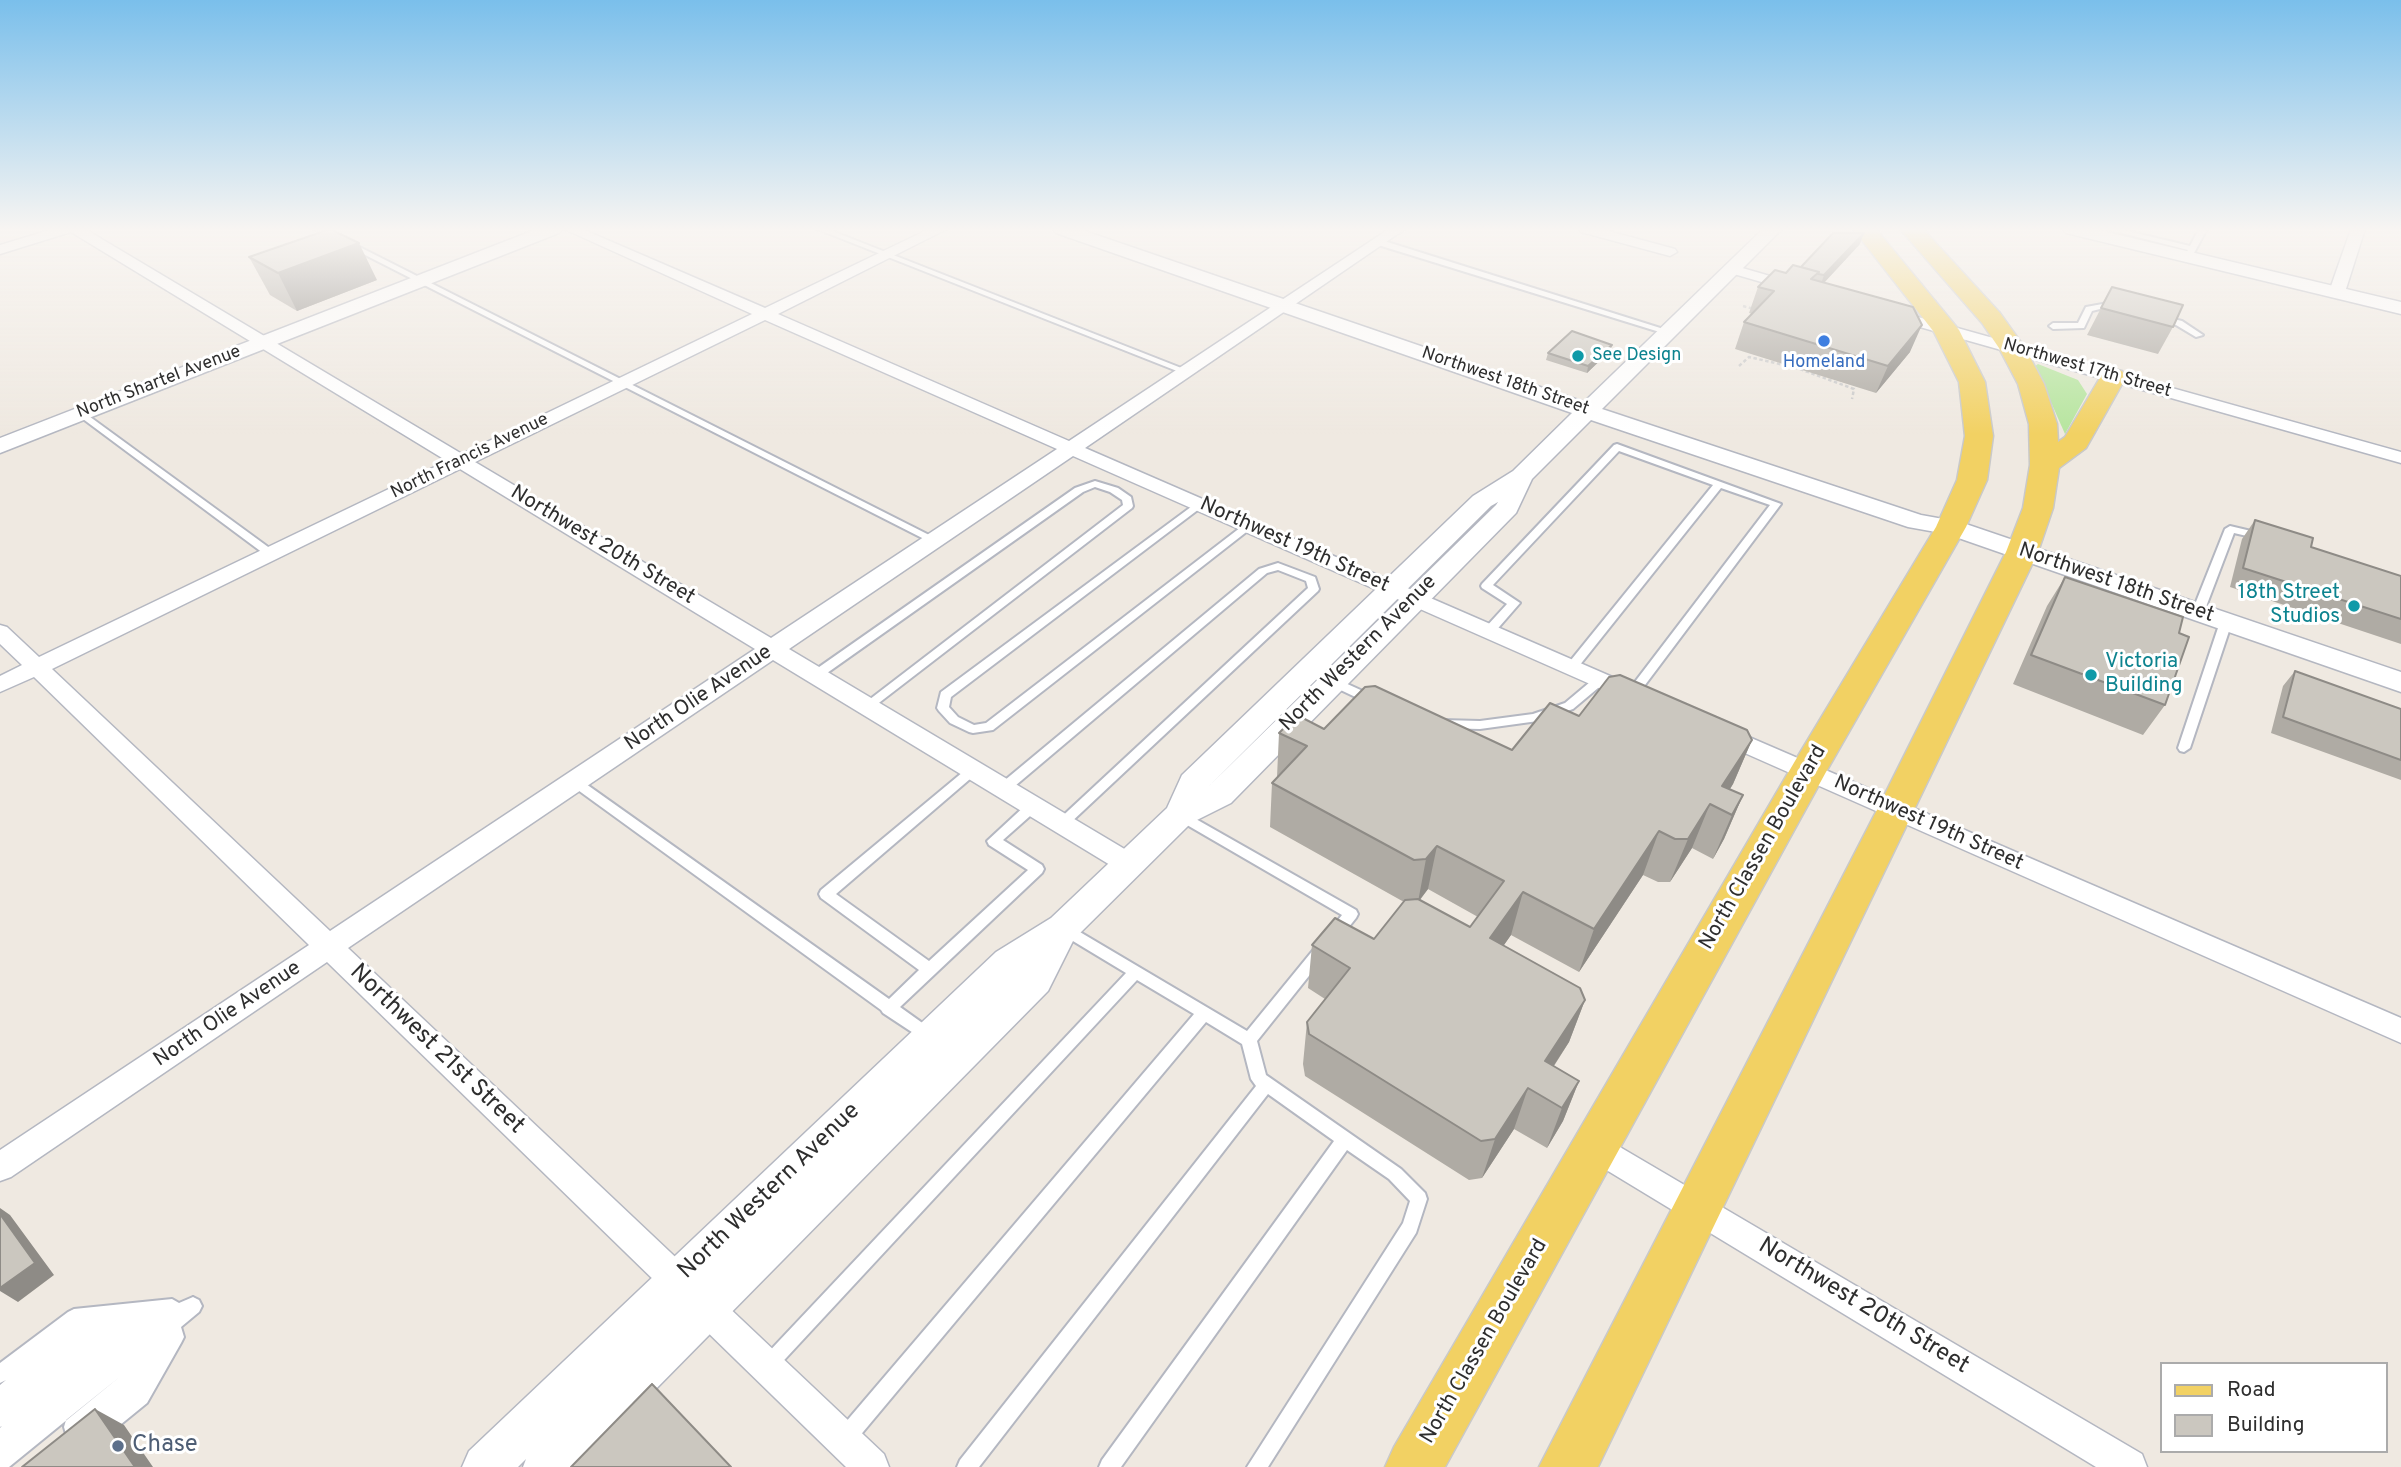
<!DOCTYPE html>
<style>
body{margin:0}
#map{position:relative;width:2401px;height:1467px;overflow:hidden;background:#efe9e1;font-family:Overpass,sans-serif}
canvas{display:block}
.legend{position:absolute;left:2160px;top:1362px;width:228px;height:91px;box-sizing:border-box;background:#fff;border:2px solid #ababab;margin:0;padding:9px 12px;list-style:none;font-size:21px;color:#2e2e2e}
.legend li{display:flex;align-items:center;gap:14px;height:35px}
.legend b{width:35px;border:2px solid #ababab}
</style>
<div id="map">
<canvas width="2401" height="1467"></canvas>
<ul class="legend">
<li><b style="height:9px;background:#f2d163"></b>Road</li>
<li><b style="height:19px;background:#cbc7bf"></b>Building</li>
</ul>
</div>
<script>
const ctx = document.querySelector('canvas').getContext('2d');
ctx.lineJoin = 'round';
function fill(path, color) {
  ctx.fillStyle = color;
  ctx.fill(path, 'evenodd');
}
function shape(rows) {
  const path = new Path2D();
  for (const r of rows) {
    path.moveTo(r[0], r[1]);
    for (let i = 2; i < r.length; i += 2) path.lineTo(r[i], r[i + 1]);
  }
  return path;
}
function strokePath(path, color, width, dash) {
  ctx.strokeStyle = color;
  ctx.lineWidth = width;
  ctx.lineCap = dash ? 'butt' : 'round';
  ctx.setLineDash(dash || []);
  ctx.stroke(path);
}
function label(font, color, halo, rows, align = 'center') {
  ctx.font = font + ' Overpass,sans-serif';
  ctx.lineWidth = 6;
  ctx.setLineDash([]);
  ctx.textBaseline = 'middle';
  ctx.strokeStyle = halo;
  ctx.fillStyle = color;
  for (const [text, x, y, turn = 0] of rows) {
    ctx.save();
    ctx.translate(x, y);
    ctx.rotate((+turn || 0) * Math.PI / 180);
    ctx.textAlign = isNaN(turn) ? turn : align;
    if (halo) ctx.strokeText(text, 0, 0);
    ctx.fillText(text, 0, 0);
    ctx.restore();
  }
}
fill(shape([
 [2038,364,2078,380,2087,394,2065,434,2035,366]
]), '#b6e59e');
const service = shape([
 [314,229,324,229,939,540,938,542,930,542,314,229],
 [817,229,827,229,1189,371,1182,373,817,229],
 [2106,229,2119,229,2190,246,2199,229,2207,229,2194,253,2190,255,2186,253,2188,250,2106,229],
 [1375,240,1381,240,1673,332,1666,334,1375,244,1375,240],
 [2108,303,2120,307,2116,309,2108,307,2092,311,2084,328,2053,329,2049,326,2053,323,2078,323,2086,307,2108,303],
 [2161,316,2182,321,2203,335,2196,337,2176,325,2158,321,2158,317,2161,316],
 [82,411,275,552,276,554,275,556,267,556,79,416,79,412,82,411],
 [1617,444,1781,504,1636,697,1632,698,1628,697,1626,694,1628,691,1770,505,1721,488,1575,671,1567,671,1565,668,1567,665,1713,485,1619,451,1493,585,1520,603,1493,634,1485,634,1483,631,1485,628,1507,604,1482,588,1481,586,1482,584,1614,445,1617,444],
 [1095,481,1118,488,1131,497,1133,506,1132,508,871,709,863,709,861,706,1123,505,1122,500,1110,492,1095,487,1083,492,820,678,812,678,810,675,812,672,1075,488,1095,481],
 [1199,501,1203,502,1203,506,951,697,949,707,958,717,974,725,986,723,1245,524,1249,523,1254,526,993,730,973,733,969,732,950,723,939,711,937,708,941,692,1199,501],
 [2230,526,2268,535,2269,537,2264,540,2234,533,2204,612,2202,615,2194,615,2192,612,2225,529,2230,526],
 [1278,563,1315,577,1319,589,1318,591,1067,826,1057,826,1055,823,1308,588,1306,581,1278,570,1267,573,1009,791,999,791,998,788,999,785,1259,569,1278,563],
 [2226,618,2232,622,2190,748,2184,752,2180,751,2178,748,2220,622,2226,618],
 [1600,676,1606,680,1604,683,1573,709,1538,721,1480,729,1442,728,1436,724,1442,720,1480,721,1533,714,1565,703,1596,677,1600,676],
 [1332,677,1376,697,1378,700,1376,703,1368,703,1328,684,1326,681,1332,677],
 [973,765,977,767,979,770,977,773,836,894,929,961,1028,870,989,845,987,841,1028,803,1038,803,1039,806,1038,809,1003,840,1042,865,1044,869,1042,873,900,1007,935,1032,938,1037,935,1042,930,1044,883,1013,881,1010,571,785,569,782,571,779,575,777,579,779,889,999,919,970,821,898,819,894,821,890,969,767,973,765],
 [1180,810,1356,910,1358,914,1356,918,1340,938,1335,940,1330,938,1328,934,1330,930,1342,915,1175,818,1173,815,1175,812,1180,810],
 [1063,922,1247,1031,1314,949,1319,947,1324,949,1326,953,1324,957,1257,1041,1266,1075,1401,1169,1425,1193,1427,1199,1416,1233,1268,1467,1247,1467,1403,1223,1410,1201,1389,1179,1347,1150,1121,1467,1099,1467,1102,1460,1334,1141,1268,1094,979,1467,957,1467,960,1460,1256,1086,1251,1079,1242,1044,1206,1022,853,1444,846,1446,839,1444,837,1437,839,1430,1194,1014,1137,980,774,1371,768,1374,762,1371,759,1365,762,1359,1126,973,1058,932,1056,928,1058,924,1063,922],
 [193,1297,199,1300,202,1306,199,1312,181,1327,184,1337,181,1343,147,1403,109,1434,102,1436,95,1434,93,1427,95,1421,80,1434,73,1436,66,1434,64,1427,66,1420,122,1375,9,1467,0,1467,0,1428,2,1426,0,1427,0,1385,6,1380,0,1383,0,1363,68,1312,74,1309,172,1299,179,1303,193,1297]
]);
const minor = shape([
 [53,229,85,229,462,454,752,314,564,229,582,229,765,308,929,229,947,229,778,314,1069,441,1389,229,1405,229,1085,448,1640,689,1643,694,1640,699,1632,702,1624,699,1073,456,789,649,1138,857,1142,864,1138,871,1129,874,1120,871,773,660,348,948,884,1454,889,1467,846,1467,327,962,11,1177,0,1181,0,1150,309,945,34,677,0,692,0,676,22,665,0,644,0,625,7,627,39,657,447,461,71,232,0,254,0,245,53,229],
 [765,320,1057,449,771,638,475,462,765,320],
 [460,469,755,649,330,931,52,669,460,469],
 [1579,229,1601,229,1675,249,1677,252,1670,256,1581,232,1579,229],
 [2351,229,2365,229,2345,292,2337,297,2332,295,2329,292,2351,229],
 [1732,265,1801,285,1803,288,1796,292,1727,272,1725,269,1732,265],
 [1893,310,2401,452,2401,463,1888,318,1885,315,1888,312,1893,310],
 [1721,725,2401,1018,2401,1043,1713,739,1710,733,1713,727,1721,725],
 [1596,1133,2142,1454,2147,1467,2096,1467,1585,1157,1581,1147,1585,1137,1596,1133]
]);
const tertiary = shape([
 [537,229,562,229,559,233,0,453,0,438,537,229],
 [1053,229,1079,229,1584,402,1763,229,1782,229,1602,409,1921,515,1960,522,2401,672,2401,692,1947,534,1908,527,1591,420,1532,479,1516,513,1231,803,1191,823,1074,939,1048,991,579,1467,523,1467,526,1459,518,1467,462,1467,469,1451,996,952,1051,918,1167,808,1182,775,1473,496,1513,471,1572,413,1056,233,1053,229],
 [1498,502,1496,505,1207,788,1491,506,1498,502],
 [2063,229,2094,229,2401,302,2401,314,2066,233,2063,229]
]);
const primary = shape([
 [1853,229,1876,229,1959,330,1985,382,1993,436,1987,480,1966,527,1826,772,1445,1467,1385,1467,1394,1447,1795,761,1936,527,1957,480,1965,436,1959,382,1934,332,1853,229],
 [1900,229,1923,229,2000,313,2025,348,2044,384,2057,424,2058,442,2065,437,2104,371,2113,369,2122,371,2126,377,2086,448,2059,468,2053,508,2038,552,1598,1467,1539,1467,1877,810,2006,552,2023,508,2030,465,2029,424,2018,384,1999,348,1982,323,1900,229]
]);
strokePath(service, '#b4b7c1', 4);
strokePath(minor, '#b4b7c1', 3);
strokePath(tertiary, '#b4b7c1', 3);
strokePath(primary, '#c9c9c9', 3);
strokePath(shape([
 [1743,306,1754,309],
 [1739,366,1749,357,1797,368,1854,389,1852,399]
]), '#c9c9c9', 2.5, [3.5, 2.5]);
fill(service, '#fff');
fill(minor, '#fff');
fill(tertiary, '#fff');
fill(primary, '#f2d163');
fill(shape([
 [1860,244,1824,283,1910,352,1876,393,1735,349,1744,322,1752,314,1749,313,1758,287,1786,273],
 [249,257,377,280,297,311,270,295],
 [2112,287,2173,327,2158,354,2087,335],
 [1612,345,1610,351,1587,373,1546,360,1548,353],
 [2255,520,2311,547,2401,576,2401,644,2230,587,2242,539],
 [2065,577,2179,633,2165,705,2143,735,2013,684,2047,606],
 [2295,671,2401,709,2401,780,2271,733,2283,686],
 [1579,716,1752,740,1733,784,1730,789,1743,795,1724,839,1713,859,1692,848,1670,882,1658,882,1643,875,1579,972,1511,935,1503,946,1585,1000,1569,1042,1554,1066,1579,1081,1563,1121,1547,1148,1514,1129,1482,1178,1469,1180,1305,1076,1303,1064,1307,1022,1325,999,1308,988,1312,945,1374,939,1404,902,1270,827,1272,783,1278,777,1277,777,1279,733,1324,729,1512,750],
 [1428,889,1478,917,1470,927,1420,900]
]), '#afaba4');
fill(shape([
 [1864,233,1860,244,1820,287,1824,275],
 [359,243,377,280,297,311,278,273],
 [1922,325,1910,352,1876,393,1888,366],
 [1612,345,1610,351,1587,373,1588,366],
 [1752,740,1733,784,1718,808,1722,786],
 [1743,795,1724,839,1713,859,1732,815],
 [1710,804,1692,848,1670,882,1688,839],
 [1659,831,1643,875,1579,972,1594,929],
 [1437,846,1428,889,1418,902,1426,859],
 [1523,892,1511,935,1479,981,1490,938],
 [1585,1000,1569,1042,1536,1093,1545,1061],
 [1579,1081,1563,1121,1547,1148,1562,1108],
 [1528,1088,1514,1129,1482,1178,1495,1139],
 [0,1208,10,1215,54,1275,18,1302,0,1291],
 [95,1409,124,1425,153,1467,135,1467]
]), '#8e8b86');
const building = shape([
 [330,229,359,243,278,273,249,257,330,229],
 [1833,233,1864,233,1824,275,1818,274,1819,272,1801,267,1833,233],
 [1793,265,1819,272,1811,279,1913,307,1922,325,1888,366,1744,322,1774,291,1758,287,1775,270,1786,273,1793,265],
 [2112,287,2183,305,2173,327,2101,308,2112,287],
 [1572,331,1612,345,1588,366,1548,353,1572,331],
 [2255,520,2313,538,2311,547,2401,576,2401,619,2243,568,2255,520],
 [2065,577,2183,617,2179,633,2189,637,2165,705,2031,655,2065,577],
 [2295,671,2401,709,2401,760,2283,717,2295,671],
 [1620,675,1747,730,1752,740,1722,786,1743,795,1732,815,1710,804,1688,839,1675,839,1659,831,1594,929,1523,892,1490,938,1580,988,1585,1000,1545,1061,1579,1081,1562,1108,1528,1088,1495,1139,1481,1141,1309,1034,1307,1022,1350,968,1312,945,1335,918,1374,939,1405,900,1418,899,1470,927,1504,881,1437,846,1426,859,1414,860,1272,783,1307,746,1279,733,1297,715,1324,729,1365,687,1375,686,1512,750,1550,703,1579,716,1609,677,1620,675],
 [0,1214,35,1263,0,1288,0,1214],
 [652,1384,731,1467,571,1467,652,1384],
 [95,1409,135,1467,22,1467,95,1409]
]);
fill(building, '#cbc7bf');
strokePath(building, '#8e8b86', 2);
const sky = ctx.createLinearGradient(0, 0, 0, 434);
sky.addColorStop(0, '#7abfeb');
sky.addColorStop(0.53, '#f8f5f2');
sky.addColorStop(1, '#f8f5f200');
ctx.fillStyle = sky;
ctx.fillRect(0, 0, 2401, 434);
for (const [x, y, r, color] of [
 [1824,341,7,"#3f7fe0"],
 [1578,356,7,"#0f9aa8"],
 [2354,606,7,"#0f9aa8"],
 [2091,675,7,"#0f9aa8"],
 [118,1446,7,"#5c6f8a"]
]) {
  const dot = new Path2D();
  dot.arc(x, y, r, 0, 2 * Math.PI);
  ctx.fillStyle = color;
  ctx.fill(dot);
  strokePath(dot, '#fff', 2.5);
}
label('18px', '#0d838f', '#fff', [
 ["See Design",1592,356]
], 'left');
label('18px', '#366cbe', '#fff', [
 ["Homeland",1824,363]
]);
label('18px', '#2e2e2e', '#fff', [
 ["Northwest 17th Street",2087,369,16],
 ["Northwest 18th Street",1505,382,19],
 ["North Shartel Avenue",159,383,-21],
 ["North Francis Avenue",470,457,-26]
]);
label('21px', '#2e2e2e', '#fff', [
 ["Northwest 20th Street",602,546,31],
 ["Northwest 19th Street",1294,546,24],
 ["Northwest 18th Street",2116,584,19],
 ["North Western Avenue",1359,654,-45],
 ["North Olie Avenue",699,699,-34],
 ["Northwest 19th Street",1928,824,24],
 ["North Classen Boulevard",1764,848,-60],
 ["North Olie Avenue",228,1015,-34],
 ["North Classen Boulevard",1485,1342,-60]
]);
label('21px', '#0d838f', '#fff', [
 ["18th Street",2340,594],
 ["Studios",2340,618],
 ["Victoria",2105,663,"left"],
 ["Building",2105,687,"left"]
], 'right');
label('24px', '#2e2e2e', '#fff', [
 ["Northwest 21st Street",436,1050,44],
 ["North Western Avenue",770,1192,-44],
 ["Northwest 20th Street",1863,1307,31]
]);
label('24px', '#4e5e75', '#fff', [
 ["Chase",132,1446]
], 'left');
</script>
